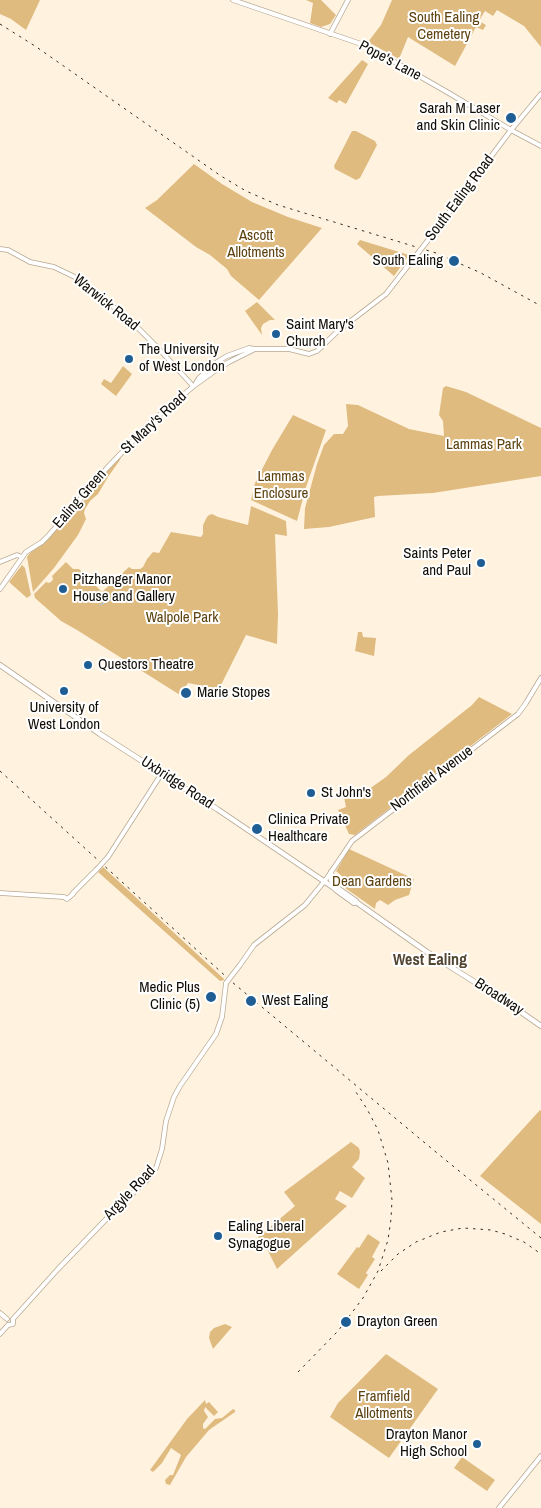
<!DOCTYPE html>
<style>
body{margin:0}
canvas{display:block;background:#fff3e0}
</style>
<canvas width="541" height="1508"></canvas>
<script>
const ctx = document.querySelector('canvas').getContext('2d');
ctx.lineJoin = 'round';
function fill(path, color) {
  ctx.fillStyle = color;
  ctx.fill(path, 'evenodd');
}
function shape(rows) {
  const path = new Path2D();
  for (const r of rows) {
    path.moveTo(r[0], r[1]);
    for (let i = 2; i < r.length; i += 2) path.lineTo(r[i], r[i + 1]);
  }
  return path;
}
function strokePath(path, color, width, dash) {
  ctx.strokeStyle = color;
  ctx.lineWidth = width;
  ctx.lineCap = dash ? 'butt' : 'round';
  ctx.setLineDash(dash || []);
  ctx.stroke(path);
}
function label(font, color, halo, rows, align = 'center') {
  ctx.font = font + ' "Archivo Narrow",sans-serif';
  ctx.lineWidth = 4;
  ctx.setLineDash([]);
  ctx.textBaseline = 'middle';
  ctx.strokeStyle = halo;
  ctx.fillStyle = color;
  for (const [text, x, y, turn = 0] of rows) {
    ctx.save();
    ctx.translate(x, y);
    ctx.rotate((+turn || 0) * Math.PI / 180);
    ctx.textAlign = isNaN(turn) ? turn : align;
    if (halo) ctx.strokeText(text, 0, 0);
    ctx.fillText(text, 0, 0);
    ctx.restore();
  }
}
fill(shape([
 [0,0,40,0,26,30,11,19,0,14],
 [306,0,321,0,336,15,330,24,321,27,310,23,313,3],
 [392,0,541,0,541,47,524,26,497,10,493,16,485,11,479,21,486,25,483,30,476,27,455,66,408,37,399,59,368,42,381,25],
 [362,60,368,64,346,104,339,100,337,103,328,98],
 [352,131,356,131,375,141,377,145,360,178,356,180,335,169,334,166],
 [194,164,222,184,252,202,288,217,322,228,259,300,231,276,227,269,210,255,196,247,145,208,157,200],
 [360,240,409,255,394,276,357,244],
 [257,302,275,320,270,320,263,324,261,328,262,335,245,311],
 [123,366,132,374,116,396,101,384,104,379,111,383],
 [446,386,466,392,541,428,541,476,433,493,378,496,374,497,375,517,329,527,304,529,305,508,317,464,324,445,334,434,343,434,348,426,346,404,358,405,409,429,444,436,443,421,439,415,443,388],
 [293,415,326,430,306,487,297,521,251,500,255,483,272,450],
 [121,457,120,460,108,477,98,494,90,501,85,509,84,513,86,519,78,535,54,568,33,592,27,557,30,553,48,539,87,497,90,489],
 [251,506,286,521,287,536,275,534,278,614,277,644,246,635,219,689,188,683,180,695,77,630,61,621,35,598,34,594,46,582,49,583,52,581,53,579,52,576,66,562,73,569,79,569,102,592,129,567,132,569,140,569,143,567,147,559,153,552,159,553,171,532,201,537,203,534,203,525,207,517,209,515,212,514,218,517,248,525],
 [22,565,25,568,31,595,27,598,9,582],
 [358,632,362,632,363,637,376,638,374,656,355,651],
 [479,697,512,714,355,835,349,834,338,810,346,807,343,792,363,791,372,787,386,777,409,755,472,705],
 [349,849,414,879,409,895,395,900,388,905,380,900,376,903,375,909,338,883,343,877,336,871],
 [103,867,224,979,224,980,220,981,98,872],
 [540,1110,541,1111,541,1224,480,1176],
 [351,1142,359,1148,360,1152,359,1159,352,1167,365,1178,352,1198,340,1191,335,1199,347,1206,277,1269,266,1247,258,1237,295,1206,284,1192],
 [368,1234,380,1242,372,1257,375,1259,366,1273,368,1275,359,1289,337,1274,357,1247,359,1248],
 [225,1324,232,1327,213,1349,209,1338,210,1332,214,1328],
 [386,1354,438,1389,389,1458,330,1417,338,1403],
 [205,1400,206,1404,209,1402,218,1412,214,1416,205,1407,204,1411,208,1417,203,1424,203,1428,205,1429,215,1419,222,1418,233,1409,235,1410,235,1412,209,1430,186,1457,170,1485,166,1484,165,1480,170,1475,173,1475,181,1455,171,1448,162,1463,153,1472,150,1470,187,1419],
 [462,1457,495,1480,487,1491,454,1468]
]), '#e0bb80');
strokePath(shape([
 [100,605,114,598,117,592]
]), '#a0caf4', 1);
const secondary = shape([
 [233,0,367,46,447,92,511,130,541,146],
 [330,34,348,0],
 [429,239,511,130,541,94],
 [0,249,8,250,30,262,54,267,81,280,133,323,158,348,193,386],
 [196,383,199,378,217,362,227,356,249,348,255,349,289,349,309,354,317,351,339,330,386,294,418,253],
 [0,562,17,555,22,557],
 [0,589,26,552,42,542,48,536,107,468,150,423,195,385,216,370,229,362,255,349],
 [108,857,162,773],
 [0,893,64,897,67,899,73,894],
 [73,893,97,869],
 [240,965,254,945,305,905,327,878,352,841,518,714,526,703,541,678],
 [0,1313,7,1319],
 [0,1334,8,1325,13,1324,13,1319,58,1269,115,1210,148,1179,156,1168,162,1149,166,1121,174,1097,180,1086,216,1034,222,1017,226,983],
 [499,1508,541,1456]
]);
const primary = shape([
 [0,665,100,734,217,809,334,888,336,890,354,903,356,902,427,952,508,1003,541,1026],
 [331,872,331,880,336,887],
 [334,888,339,889,356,901]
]);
strokePath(secondary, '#b7a893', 5.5);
strokePath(primary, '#b7a893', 6);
strokePath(secondary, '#fff', 4);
strokePath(primary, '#fff', 4.5);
strokePath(shape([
 [0,24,35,46,221,176,246,191,278,205,436,253,481,273,541,306],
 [0,771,232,982,431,1148,541,1238],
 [381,1271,398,1254,416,1242,441,1232,463,1228,491,1230,505,1234,524,1242,541,1254],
 [298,1372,338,1331,363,1298,378,1271,388,1240,391,1219,392,1200,388,1163,378,1130,367,1109,354,1089]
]), '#332d24', 1, [2.5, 5]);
const secondaryBridge = shape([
 [418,253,429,239],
 [97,869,108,857],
 [226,983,240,965]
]);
strokePath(secondaryBridge, '#b7a893', 5.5, []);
strokePath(secondaryBridge, '#fff', 4);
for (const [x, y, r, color] of [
 [511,118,6,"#1f5e94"],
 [454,261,6,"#1f5e94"],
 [276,334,5,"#1f5e94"],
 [129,359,5,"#1f5e94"],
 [481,563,5,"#1f5e94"],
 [63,589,5,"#1f5e94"],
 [88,665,5,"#1f5e94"],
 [64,691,5,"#1f5e94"],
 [186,693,6,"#1f5e94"],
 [311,793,5,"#1f5e94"],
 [257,829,6,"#1f5e94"],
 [211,997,6,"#1f5e94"],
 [251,1001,6,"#1f5e94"],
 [218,1236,5,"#1f5e94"],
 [346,1322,6,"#1f5e94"],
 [477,1444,5,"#1f5e94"]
]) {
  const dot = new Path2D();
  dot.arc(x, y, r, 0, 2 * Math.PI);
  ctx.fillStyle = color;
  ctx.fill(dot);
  strokePath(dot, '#fff', 2);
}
label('15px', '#5d4210', '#fff', [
 ["South Ealing",444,18],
 ["Cemetery",444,35],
 ["Ascott",256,236],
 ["Allotments",256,253],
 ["Lammas Park",484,445],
 ["Lammas",281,477],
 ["Enclosure",281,494],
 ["Walpole Park",182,618],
 ["Dean Gardens",372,882],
 ["Framfield",384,1397],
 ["Allotments",384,1414]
]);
label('15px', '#110c05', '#fff', [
 ["Pope's Lane",390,61,28],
 ["South Ealing Road",460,198,-53],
 ["Warwick Road",106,303,39],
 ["St Mary's Road",154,423,-43],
 ["Ealing Green",80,499,-49],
 ["Northfield Avenue",432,779,-37],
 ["Uxbridge Road",177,783,33],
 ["Broadway",499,997,33],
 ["Argyle Road",130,1193,-47]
]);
label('15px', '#110c05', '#fff', [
 ["Sarah M Laser",500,109,"right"],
 ["and Skin Clinic",500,126,"right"],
 ["South Ealing",443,261,"right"],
 ["Saint Mary's",286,325],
 ["Church",286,342],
 ["The University",139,350],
 ["of West London",139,367],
 ["Saints Peter",471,554,"right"],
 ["and Paul",471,571,"right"],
 ["Pitzhanger Manor",73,580],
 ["House and Gallery",73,597],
 ["Questors Theatre",98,665],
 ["Marie Stopes",197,693],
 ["University of",64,708,"center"],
 ["West London",64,725,"center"],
 ["St John's",321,793],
 ["Clinica Private",268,820],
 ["Healthcare",268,837],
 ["Medic Plus",200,988,"right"],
 ["Clinic (5)",200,1005,"right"],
 ["West Ealing",262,1001],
 ["Ealing Liberal",228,1227],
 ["Synagogue",228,1244],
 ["Drayton Green",357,1322],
 ["Drayton Manor",467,1435,"right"],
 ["High School",467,1452,"right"]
], 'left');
label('bold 16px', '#524532', '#fff', [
 ["West Ealing",430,961]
]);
</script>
